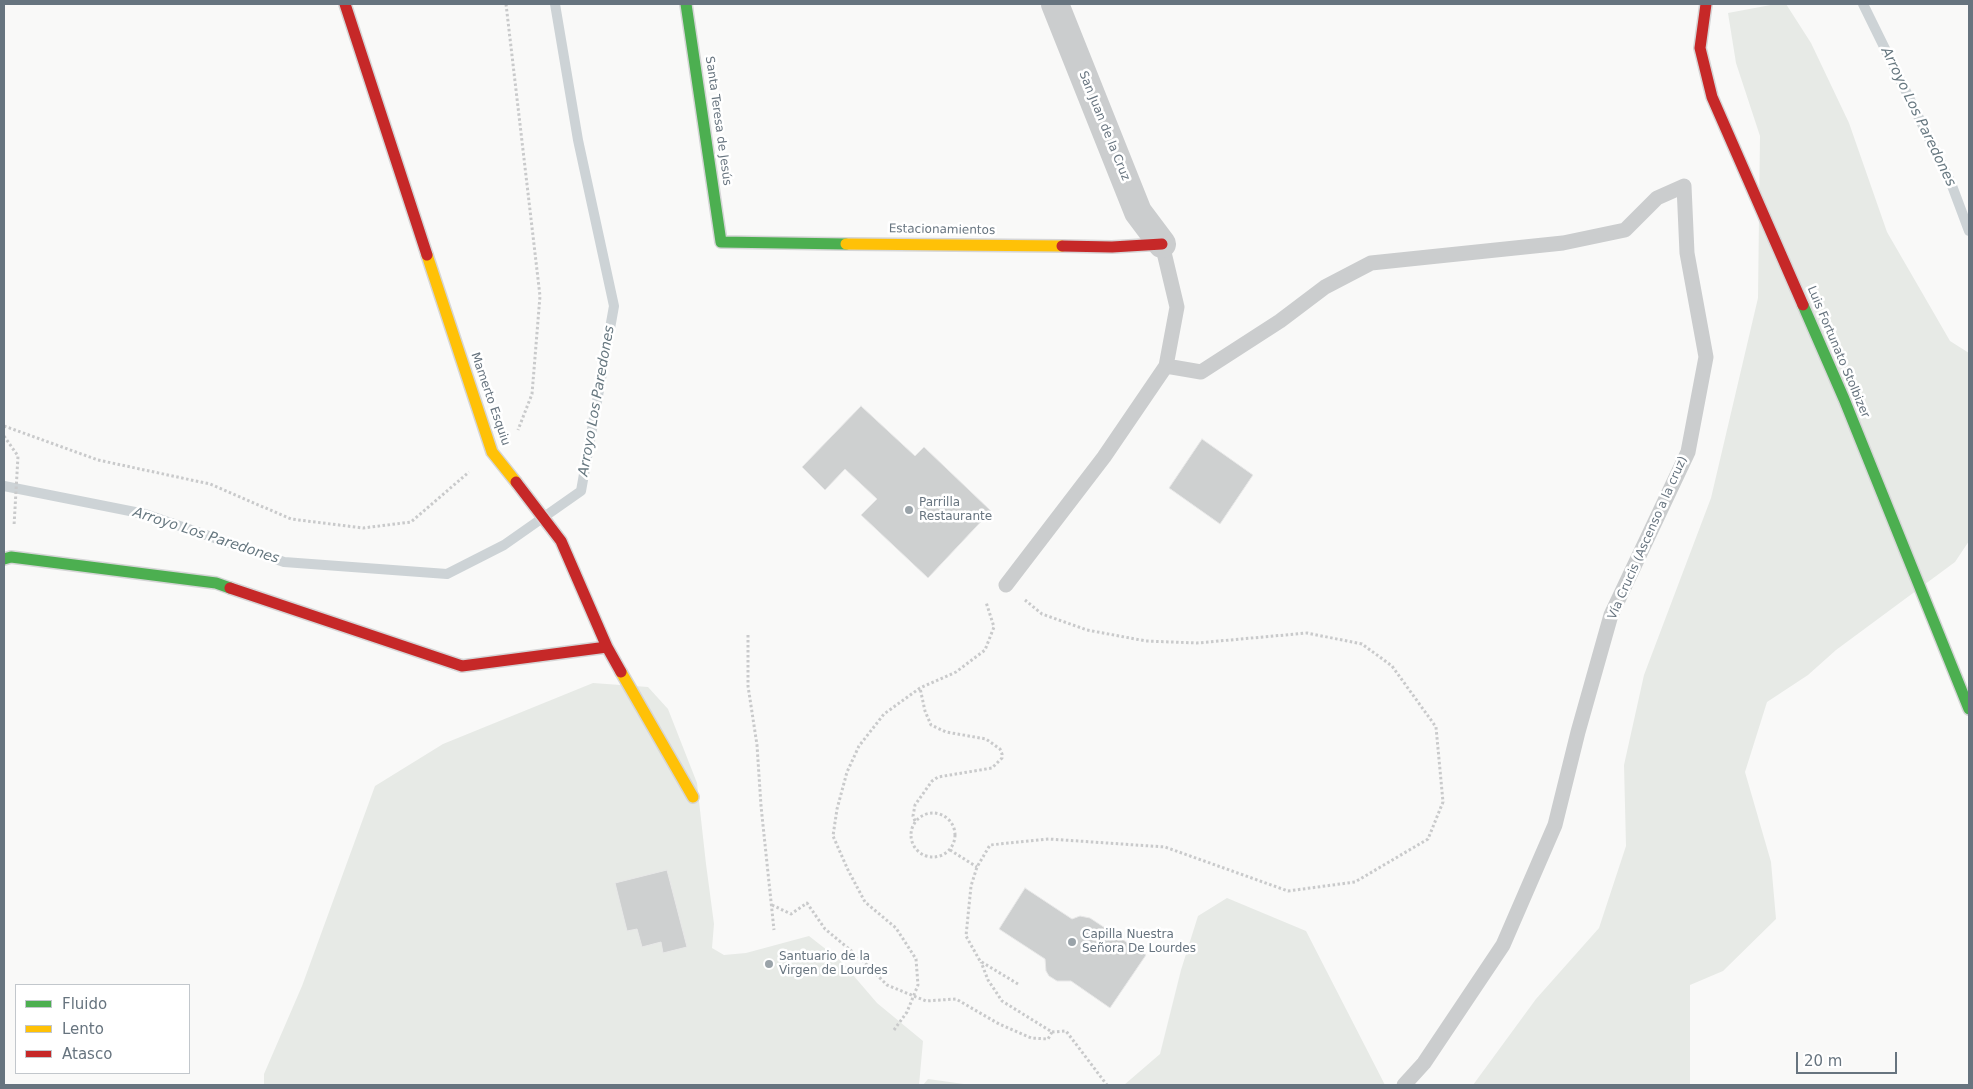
<!DOCTYPE html>
<meta charset="utf-8">
<style>
body{margin:0}
#map{position:relative;width:1973px;height:1089px;overflow:hidden;background:#f9f9f8;font-family:"DejaVu Sans",sans-serif}
canvas{display:block}
.frame{position:absolute;inset:0;border:5px solid #67747f;pointer-events:none}
.legend{position:absolute;left:15px;top:984px;width:175px;height:90px;box-sizing:border-box;background:#fff;border:1px solid #c2c7cc;margin:0;padding:6px 9px;list-style:none;font-size:15px;color:#67747f}
.legend li{display:flex;align-items:center;gap:10px;height:25px}
.legend b{width:25px;border:1px solid #c2c7cc}
.scale{position:absolute;left:1796px;top:1052px;width:101px;height:22px;box-sizing:border-box;border:2px solid #67747f;border-top:0;padding-left:6px;font-size:15px;line-height:18px;white-space:nowrap;color:#67747f;-webkit-text-stroke:4px #fff;paint-order:stroke}
</style>
<div id="map">
<canvas width="1973" height="1089"></canvas>
<div class="frame"></div>
<ul class="legend">
<li><b style="height:6px;background:#4caf50"></b>Fluido</li>
<li><b style="height:6px;background:#ffc107"></b>Lento</li>
<li><b style="height:6px;background:#c62828"></b>Atasco</li>
</ul>
<div class="scale">20 m</div>
</div>
<script>
const ctx = document.querySelector('canvas').getContext('2d');
ctx.lineJoin = 'round';
function fill(path, color) {
  ctx.fillStyle = color;
  ctx.fill(path, 'evenodd');
}
function shape(rows) {
  const path = new Path2D();
  for (const r of rows) {
    if (r.length === 3) {
      path.moveTo(r[0] + r[2], r[1]);
      path.arc(r[0], r[1], r[2], 0, 2 * Math.PI);
      continue;
    }
    path.moveTo(r[0], r[1]);
    for (let i = 2; i < r.length; i += 2) path.lineTo(r[i], r[i + 1]);
  }
  return path;
}
function strokePath(path, color, width, dash) {
  ctx.strokeStyle = color;
  ctx.lineWidth = width;
  ctx.lineCap = dash ? 'butt' : 'round';
  ctx.setLineDash(dash || []);
  ctx.stroke(path);
}
function label(font, color, halo, rows, align = 'center') {
  ctx.font = font + ' "DejaVu Sans",sans-serif';
  ctx.lineWidth = 5;
  ctx.setLineDash([]);
  ctx.textBaseline = 'middle';
  ctx.strokeStyle = halo;
  ctx.fillStyle = color;
  for (const [text, x, y, turn = 0] of rows) {
    ctx.save();
    ctx.translate(x, y);
    ctx.rotate((+turn || 0) * Math.PI / 180);
    ctx.textAlign = isNaN(turn) ? turn : align;
    if (halo) ctx.strokeText(text, 0, 0);
    ctx.fillText(text, 0, 0);
    ctx.restore();
  }
}
fill(shape([
 [1776,4,1786,4,1811,43,1849,123,1887,232,1950,341,1969,353,1969,541,1955,562,1836,650,1808,675,1767,702,1745,772,1771,862,1776,919,1723,971,1690,985,1690,1085,1473,1085,1536,999,1599,928,1626,846,1624,765,1644,675,1711,498,1758,298,1760,136,1736,63,1728,13],
 [593,683,648,687,668,709,697,783,706,864,714,924,712,948,724,955,746,953,809,936,841,961,877,1003,923,1041,919,1085,264,1085,264,1074,302,986,375,786,443,744],
 [1227,898,1306,931,1385,1085,1124,1085,1160,1054,1181,970,1198,916],
 [928,1079,971,1085,923,1085]
]), '#e7eae6');
strokePath(shape([
 [1863,4,1951,183,1969,231],
 [4,486,145,514,284,562,447,574,504,545,581,491,614,306,578,140,555,4]
]), '#cdd3d6', 10);
const building = shape([
 [861,406,915,456,924,447,991,511,928,578,861,515,877,499,845,469,825,490,802,467,861,406],
 [1202,439,1253,475,1220,524,1169,488,1202,439],
 [667,870,687,947,663,953,661,942,642,947,637,929,627,931,615,883,667,870],
 [1025,888,1072,919,1080,916,1090,918,1146,955,1110,1008,1071,981,1057,981,1049,976,1046,971,1045,959,999,929,1025,888]
]);
fill(building, '#ced0d0');
strokePath(building, '#e8e8e8', 1);
const fast = shape([
 [686,4,721,242,846,244],
 [1803,305,1844,399,1969,709],
 [4,559,11,557,216,583,230,588]
]);
const slow = shape([
 [846,244,1062,246],
 [427,255,492,452,516,482],
 [621,672,693,797]
]);
const jam = shape([
 [345,4,427,255],
 [1706,4,1700,48,1712,97,1803,305],
 [1062,246,1112,247,1162,244],
 [516,482,561,541,607,647,621,672],
 [230,588,462,666,607,647]
]);
strokePath(fast, '#d5d5d6', 14);
strokePath(slow, '#d5d5d6', 14);
strokePath(jam, '#d5d5d6', 14);
strokePath(shape([
 [506,4,540,296,532,394,518,430],
 [4,426,98,460,210,484,291,519,363,528,411,522,469,472],
 [4,436,18,456,14,526],
 [748,635,748,686,757,745,761,806,774,930],
 [933,835,22],
 [915,821,913,816,915,805,932,781,938,777,992,768,1002,758,1002,754,1000,749,986,739,946,732,931,725,925,711,920,688],
 [950,850,977,867],
 [772,905,791,914,807,903,825,929,860,958,887,985,926,1001,956,999,999,1024,1031,1038,1048,1039,1052,1032,1002,1001,988,980,981,962],
 [1018,984,980,961,966,936,971,886,977,867,990,845,1049,839,1165,847,1288,891,1355,882,1428,839,1443,802,1436,727,1392,666,1362,644,1307,633,1197,643,1146,641,1087,630,1042,614,1025,600],
 [894,1030,907,1012,918,985,916,959,896,928,865,902,848,870,833,836,837,809,847,772,859,746,884,714,920,688,956,672,985,650,994,627,986,602],
 [1052,1032,1066,1031,1107,1085]
]), '#c9cacb', 3, [2.5, 2.5]);
strokePath(shape([
 [1166,366,1201,372,1280,321,1325,287,1371,263,1563,243,1625,230,1657,198,1684,186,1687,253,1706,357,1688,452,1611,615,1578,732,1555,825,1503,945,1424,1063,1404,1085],
 [1006,585,1104,457,1166,366,1177,307,1162,244]
]), '#cbcdce', 15);
strokePath(shape([
 [1055,4,1138,212,1162,244]
]), '#cbcdce', 28);
strokePath(fast, '#4caf50', 11);
strokePath(slow, '#ffc107', 11);
strokePath(jam, '#c62828', 11);
for (const [x, y, r, color] of [
 [909,510,5,"#9aa3a9"],
 [1072,942,5,"#9aa3a9"],
 [769,964,5,"#9aa3a9"]
]) {
  const dot = new Path2D();
  dot.arc(x, y, r, 0, 2 * Math.PI);
  ctx.fillStyle = color;
  ctx.fill(dot);
  strokePath(dot, '#fff', 2);
}
label('12px', '#67747f', '#fff', [
 ["Santa Teresa de Jesús",718,121,82],
 ["San Juan de la Cruz",1104,126,68],
 ["Estacionamientos",942,230,1],
 ["Luis Fortunato Stolbizer",1838,352,67],
 ["Mamerto Esquiu",490,399,71],
 ["Vía Crucis (Ascenso a la cruz)",1648,538,-66]
]);
label('12px', '#67747f', '#fff', [
 ["Parrilla",919,503],
 ["Restaurante",919,517],
 ["Capilla Nuestra",1082,935],
 ["Señora De Lourdes",1082,949],
 ["Santuario de la",779,957],
 ["Virgen de Lourdes",779,971]
], 'left');
label('italic 14px', '#677880', '#fff', [
 ["Arroyo Los Paredones",1918,117,64],
 ["Arroyo Los Paredones",597,401,-80],
 ["Arroyo Los Paredones",206,536,18]
]);
</script>
